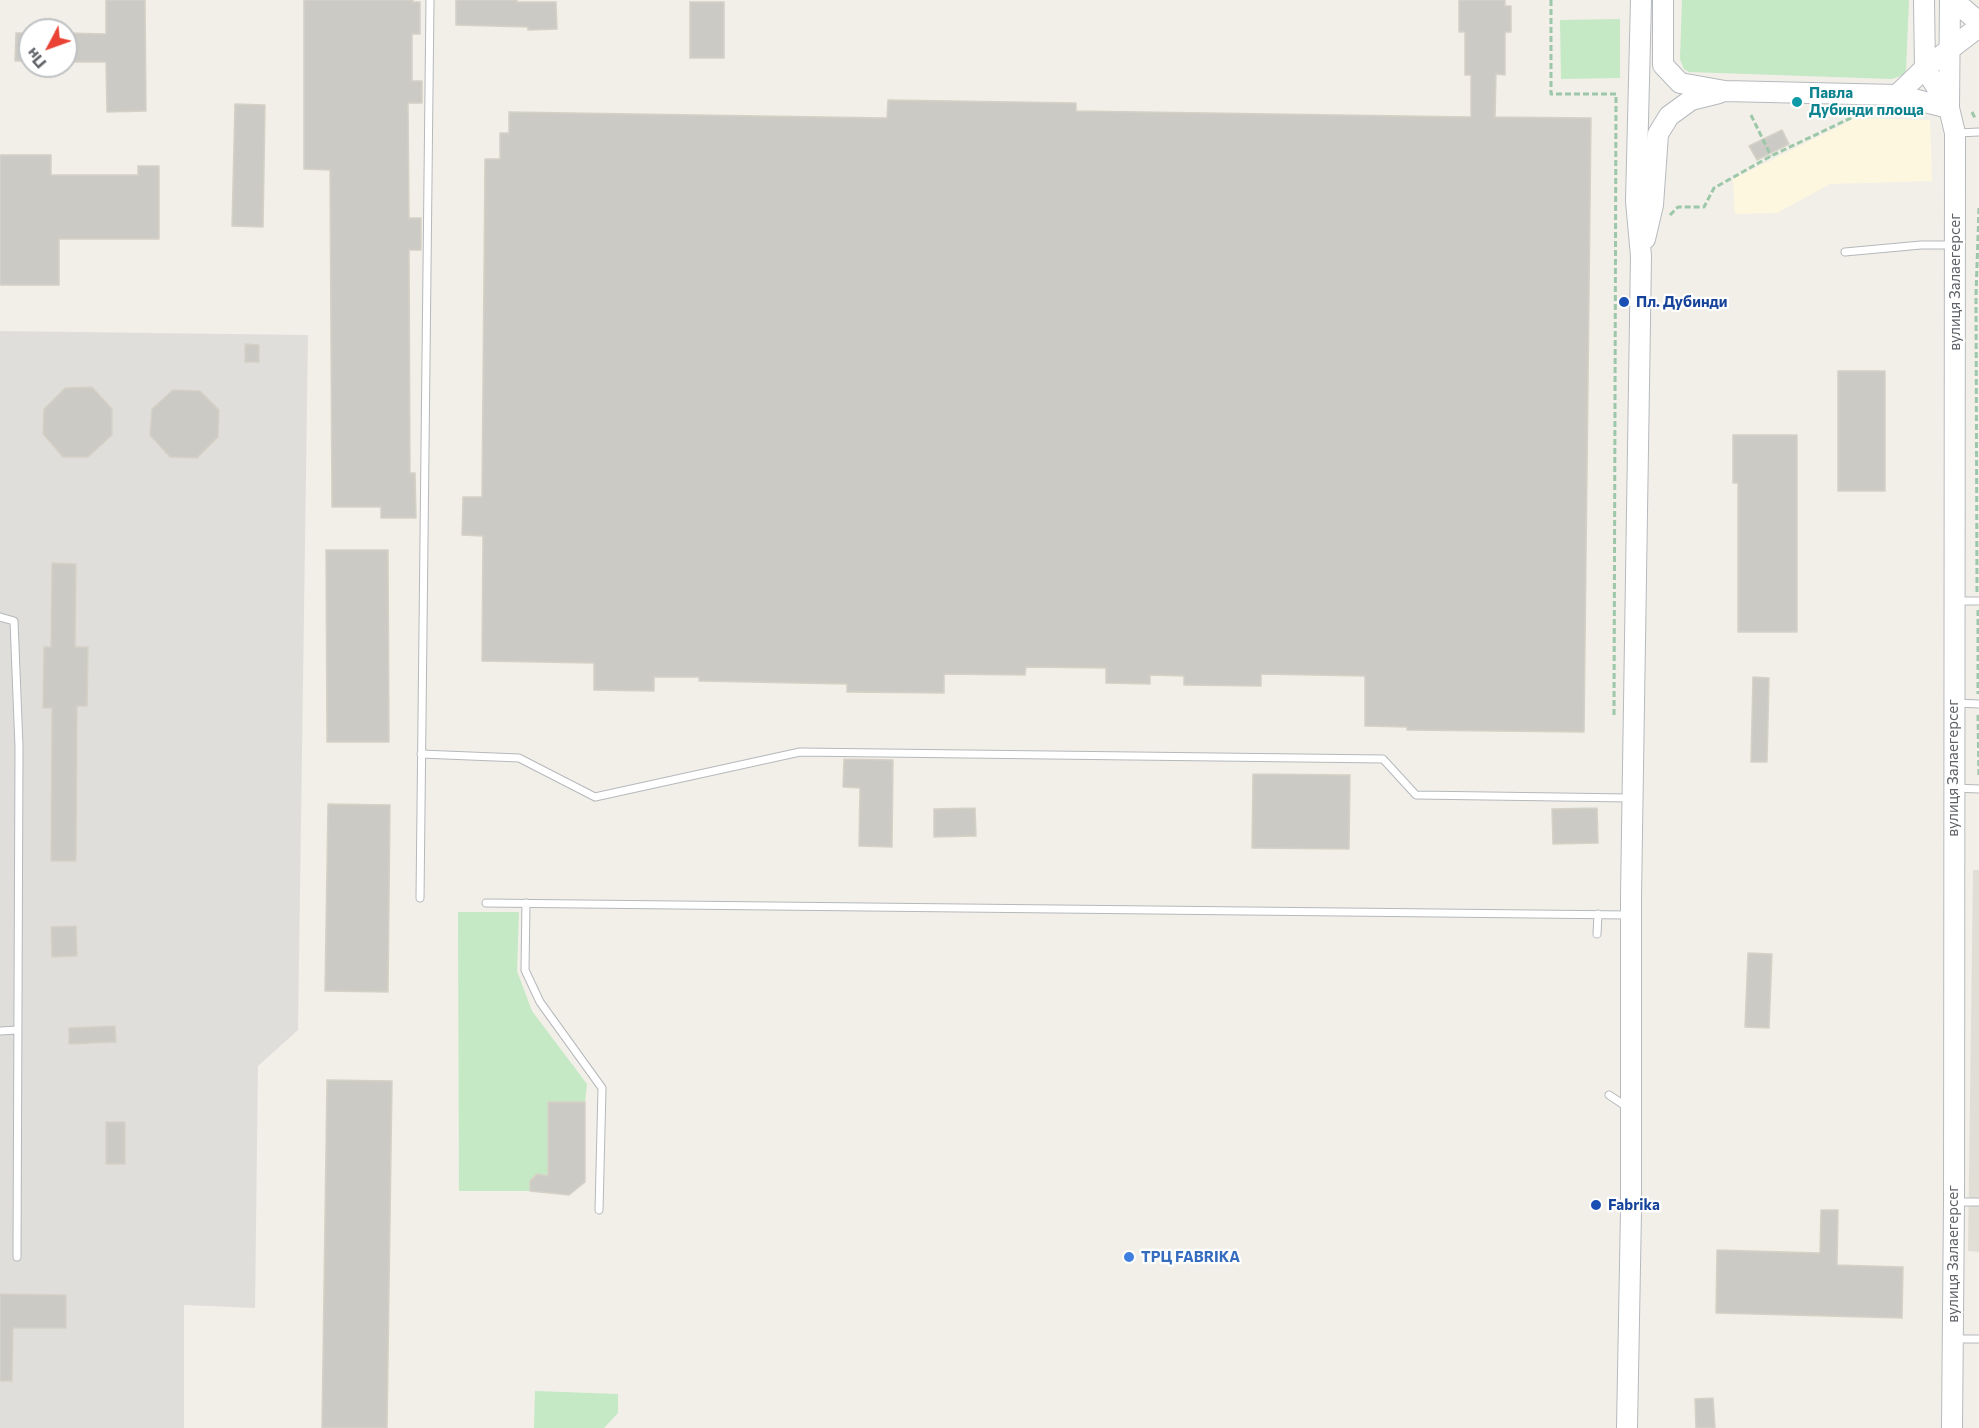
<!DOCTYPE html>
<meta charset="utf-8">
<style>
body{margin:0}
#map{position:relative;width:1979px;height:1428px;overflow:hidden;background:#f1efe8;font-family:Commissioner,sans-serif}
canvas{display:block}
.north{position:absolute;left:18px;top:18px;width:60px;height:60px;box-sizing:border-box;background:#fff;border:2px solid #bfc1c3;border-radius:50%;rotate:229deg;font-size:16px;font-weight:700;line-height:24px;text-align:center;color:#5f6368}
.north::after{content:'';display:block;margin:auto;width:21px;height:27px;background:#ea4335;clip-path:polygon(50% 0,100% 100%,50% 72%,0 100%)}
</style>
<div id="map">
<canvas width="1979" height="1428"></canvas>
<div class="north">Пн</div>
</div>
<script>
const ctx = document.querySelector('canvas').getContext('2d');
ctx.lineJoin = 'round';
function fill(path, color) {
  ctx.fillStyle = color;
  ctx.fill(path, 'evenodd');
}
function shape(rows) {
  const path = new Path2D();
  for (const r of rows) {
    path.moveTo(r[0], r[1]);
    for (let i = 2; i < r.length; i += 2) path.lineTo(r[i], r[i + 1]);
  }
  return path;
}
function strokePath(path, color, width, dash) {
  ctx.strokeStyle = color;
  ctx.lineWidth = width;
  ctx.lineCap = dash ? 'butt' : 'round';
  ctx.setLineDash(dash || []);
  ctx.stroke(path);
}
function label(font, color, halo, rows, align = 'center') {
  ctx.font = font + ' Commissioner,sans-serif';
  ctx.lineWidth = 4.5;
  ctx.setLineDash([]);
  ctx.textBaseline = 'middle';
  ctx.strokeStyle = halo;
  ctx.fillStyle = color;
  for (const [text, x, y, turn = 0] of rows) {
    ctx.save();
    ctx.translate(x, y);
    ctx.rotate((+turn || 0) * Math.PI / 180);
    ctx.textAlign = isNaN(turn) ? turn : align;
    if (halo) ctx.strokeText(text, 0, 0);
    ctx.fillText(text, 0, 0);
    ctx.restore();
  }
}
fill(shape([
 [1856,118,1930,120,1932,181,1830,184,1777,213,1735,214,1733,179]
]), '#fef7e0');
fill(shape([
 [0,331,308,335,298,1030,258,1066,255,1308,184,1305,184,1428,0,1428]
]), '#e0deda');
fill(shape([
 [1973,870,1979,870,1979,1252,1968,1251]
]), '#e1ded6');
fill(shape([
 [1682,0,1909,0,1906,70,1903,75,1892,79,1689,72,1684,69,1680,59],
 [1620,19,1620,78,1561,79,1560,20],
 [458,912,519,912,517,971,532,1011,587,1084,585,1102,585,1182,569,1195,530,1191,459,1191],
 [535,1391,618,1394,618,1413,604,1428,534,1428]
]), '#c5e8c5');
const building = shape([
 [106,0,145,0,146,111,107,112,106,62,66,62,66,33,106,34,106,0],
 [304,0,413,0,413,2,420,2,420,34,412,34,412,81,422,81,422,103,408,103,409,218,421,218,421,250,409,250,410,473,415,473,416,518,381,518,381,507,332,507,330,170,304,169,304,0],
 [456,0,517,0,517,2,556,2,557,29,528,30,528,27,456,25,456,0],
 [1459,0,1505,0,1505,6,1511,6,1511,32,1505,32,1505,75,1496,74,1495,117,1591,118,1584,732,1407,730,1407,727,1365,726,1365,676,1261,674,1261,686,1184,685,1184,676,1150,675,1150,684,1106,683,1106,668,1026,667,1025,675,944,674,944,693,847,692,847,684,699,681,699,677,654,677,654,691,594,690,594,663,482,661,483,536,462,535,463,497,482,497,485,159,500,159,500,133,509,133,509,112,887,118,888,100,1076,103,1076,111,1471,117,1471,75,1465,75,1465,32,1459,32,1459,0],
 [690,2,724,2,724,58,690,58,690,2],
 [16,33,30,33,30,61,15,61,16,33],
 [235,104,265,105,263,227,232,226,235,104],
 [1782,130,1789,144,1757,160,1749,146,1782,130],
 [0,155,51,155,51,175,138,175,138,166,159,166,159,239,59,239,59,285,0,285,0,155],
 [245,344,259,345,259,362,245,362,245,344],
 [1838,371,1885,371,1885,491,1838,491,1838,371],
 [92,387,112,409,112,435,88,457,63,457,43,434,44,409,65,388,92,387],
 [173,390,200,391,219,410,218,437,197,458,170,457,150,435,152,409,173,390],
 [1733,435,1797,435,1797,632,1738,632,1738,483,1733,483,1733,435],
 [326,550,388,550,389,742,327,742,326,550],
 [52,563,76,564,75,647,88,647,87,706,77,706,76,861,51,861,52,708,43,708,44,647,51,647,52,563],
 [1753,677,1769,678,1767,762,1751,762,1753,677],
 [844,759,893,760,892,847,859,846,860,788,843,787,844,759],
 [1253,774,1350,775,1349,849,1252,848,1253,774],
 [328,804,390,805,388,992,325,991,328,804],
 [975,808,976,836,934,837,934,809,975,808],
 [1597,808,1598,843,1553,844,1552,809,1597,808],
 [76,926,77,956,52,957,51,927,76,926],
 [1748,953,1772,954,1769,1028,1745,1027,1748,953],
 [115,1026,116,1042,69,1044,69,1028,115,1026],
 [327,1080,392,1081,387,1428,322,1428,327,1080],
 [548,1102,585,1102,585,1182,569,1195,530,1191,530,1181,537,1174,548,1176,548,1102],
 [106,1122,125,1122,125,1164,106,1164,106,1122],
 [1821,1210,1838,1210,1837,1265,1903,1267,1902,1318,1716,1313,1717,1250,1820,1253,1821,1210],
 [0,1294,66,1295,66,1328,13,1328,12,1381,0,1381,0,1294],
 [1713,1398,1715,1428,1696,1428,1695,1399,1713,1398]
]);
fill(building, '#cccac5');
strokePath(building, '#d6d1c6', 1.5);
const lane = shape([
 [1958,133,1979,132],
 [1845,252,1921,245,1953,245],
 [1956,601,1979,601],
 [0,617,14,621,19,747,17,1257],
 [1956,703,1979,704],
 [421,754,519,758,595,797,800,752,1383,759,1416,795,1630,798],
 [1955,788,1979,789],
 [420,898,430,0],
 [486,903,1628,915],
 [526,903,525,970,540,1002,602,1088,599,1210],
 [1597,934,1598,914],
 [0,1031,18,1030],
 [1609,1095,1627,1107],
 [1956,1202,1979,1202],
 [1955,1339,1979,1339]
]);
const secondary = shape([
 [1663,0,1663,65,1680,83,1725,91,1897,95,1949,108],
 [1924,0,1925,68,1949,108,1955,133,1954,1202,1952,1428],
 [1953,0,1979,22],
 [1897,95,1925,68,1979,27],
 [1949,108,1950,0],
 [1645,239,1653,205,1658,134,1669,116,1691,100,1719,93],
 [1627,1428,1631,1211,1631,896,1641,256,1636,201,1641,0]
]);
strokePath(lane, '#b5b8bc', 9);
strokePath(secondary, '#b6babf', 22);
strokePath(shape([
 [1551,0,1551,94,1616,94,1614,717],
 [1972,112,1976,120],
 [1751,115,1771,156],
 [1670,215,1678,207,1704,207,1714,188,1771,156,1855,116],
 [1977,592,1976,295,1979,208],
 [1978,610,1978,694],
 [1978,715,1979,778]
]), '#9cc7a9', 3, [6, 3]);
strokePath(lane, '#fff', 7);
strokePath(secondary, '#fff', 20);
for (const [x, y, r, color] of [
 [1797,102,6,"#0f9aa8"],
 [1624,302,6,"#1a4fb4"],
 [1596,1205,6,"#1a4fb4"],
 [1129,1257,6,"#3f7fe0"]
]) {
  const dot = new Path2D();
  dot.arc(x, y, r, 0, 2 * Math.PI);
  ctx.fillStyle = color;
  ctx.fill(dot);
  strokePath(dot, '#fff', 2);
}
label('bold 15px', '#0d838f', '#fff', [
 ["Павла",1809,93],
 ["Дубинди площа",1809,110]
], 'left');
label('15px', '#5f6368', '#fff', [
 ["вулиця Залаегерсег",1955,282,-90],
 ["вулиця Залаегерсег",1953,768,-90],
 ["вулиця Залаегерсег",1953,1254,-90]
]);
label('bold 15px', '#164399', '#fff', [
 ["Пл. Дубинди",1636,302],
 ["Fabrika",1608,1205]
], 'left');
label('bold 15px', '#366cbe', '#fff', [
 ["ТРЦ FABRIKA",1141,1257]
], 'left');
</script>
